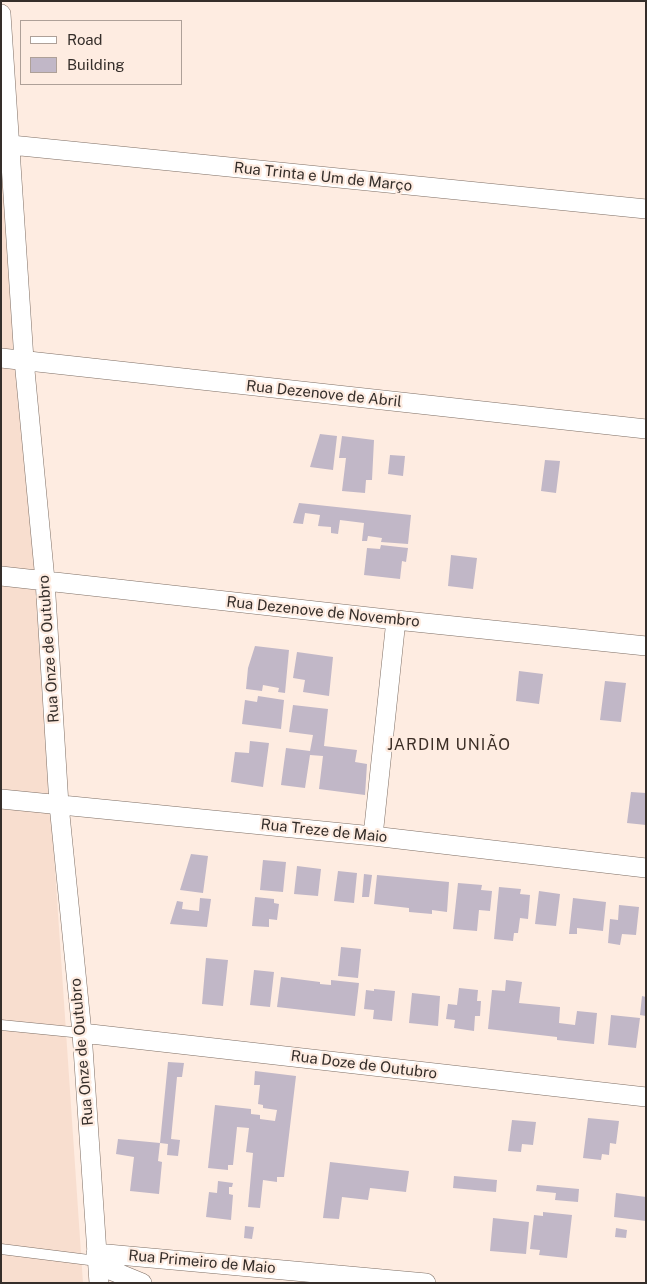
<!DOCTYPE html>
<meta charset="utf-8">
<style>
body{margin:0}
#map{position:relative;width:647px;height:1284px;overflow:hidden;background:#feece1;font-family:"Public Sans",sans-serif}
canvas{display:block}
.frame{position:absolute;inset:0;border:2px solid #352e2a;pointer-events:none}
.legend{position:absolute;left:20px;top:20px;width:162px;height:65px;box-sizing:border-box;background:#feece1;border:1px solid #aea098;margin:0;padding:6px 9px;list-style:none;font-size:15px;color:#352e2a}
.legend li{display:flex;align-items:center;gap:10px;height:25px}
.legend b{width:25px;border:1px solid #aea098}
</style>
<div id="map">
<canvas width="647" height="1284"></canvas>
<div class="frame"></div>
<ul class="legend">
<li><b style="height:6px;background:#fff"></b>Road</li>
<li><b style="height:14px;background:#c1b7c7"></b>Building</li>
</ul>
</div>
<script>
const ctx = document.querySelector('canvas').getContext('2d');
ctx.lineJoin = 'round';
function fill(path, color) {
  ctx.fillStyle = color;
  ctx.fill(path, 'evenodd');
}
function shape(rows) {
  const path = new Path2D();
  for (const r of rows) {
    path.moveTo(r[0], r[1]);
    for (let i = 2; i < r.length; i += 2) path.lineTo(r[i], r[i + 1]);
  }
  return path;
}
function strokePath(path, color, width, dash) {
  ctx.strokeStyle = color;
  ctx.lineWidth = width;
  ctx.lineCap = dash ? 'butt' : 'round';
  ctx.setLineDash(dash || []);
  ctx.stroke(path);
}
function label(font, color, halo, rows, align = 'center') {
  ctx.font = font + ' "Public Sans",sans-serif';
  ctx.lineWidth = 4.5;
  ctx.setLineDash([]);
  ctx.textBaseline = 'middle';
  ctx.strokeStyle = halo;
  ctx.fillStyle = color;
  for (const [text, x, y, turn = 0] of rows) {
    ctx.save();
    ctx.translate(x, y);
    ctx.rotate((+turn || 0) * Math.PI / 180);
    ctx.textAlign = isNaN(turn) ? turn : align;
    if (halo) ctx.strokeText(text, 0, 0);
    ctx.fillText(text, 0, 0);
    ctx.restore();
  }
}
fill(shape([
 [1,79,6,145,83,1283,1,1283]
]), '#f8decf');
fill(shape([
 [320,434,337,436,333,470,310,467],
 [342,436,374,440,372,480,366,480,365,493,342,491,346,458,339,458],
 [390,455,405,456,403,476,388,474],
 [545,460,560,461,556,493,541,491],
 [299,503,411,515,408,544,381,542,382,538,368,536,367,541,362,541,364,523,340,520,338,534,331,533,331,527,318,526,320,515,305,513,303,524,293,523],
 [381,545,408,548,406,562,402,561,400,579,364,575,367,548,380,549],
 [451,555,477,558,473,589,448,586],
 [255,646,289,650,285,693,278,692,279,688,263,685,262,691,246,689,248,668],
 [297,652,333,657,329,696,303,692,305,680,293,678],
 [519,671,543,674,539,704,516,701],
 [605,681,626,683,621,722,600,720],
 [258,696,284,700,281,729,242,724,245,700,257,702],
 [293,705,328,709,324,746,357,750,355,762,367,764,365,795,319,789,323,756,310,755,305,788,281,785,286,748,310,751,313,735,289,732],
 [250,741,269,743,263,787,231,782,235,752,249,753],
 [631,792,646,793,646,825,627,823],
 [191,854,208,856,203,893,180,890],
 [263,860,286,862,283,892,260,890],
 [297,866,321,869,318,896,294,894],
 [338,871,357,873,354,903,334,901],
 [364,874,372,875,369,897,362,897],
 [377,875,449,882,447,912,432,910,432,914,409,912,409,908,374,904],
 [458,883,482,885,481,890,492,891,490,911,479,910,477,931,453,929],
 [499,887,521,889,520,894,530,895,528,919,520,918,518,933,514,933,513,941,494,939],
 [539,891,560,894,556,926,535,924],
 [255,897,274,899,274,903,279,904,277,920,269,919,269,927,252,926],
 [200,898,211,899,207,927,170,924,177,901,183,902,182,909,199,911],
 [573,898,606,902,603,931,577,928,577,934,569,934],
 [619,905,639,907,636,935,622,934,620,945,608,943,610,919,618,920],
 [341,947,361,949,358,978,338,976],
 [206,958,228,960,223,1006,202,1004],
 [254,970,274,972,270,1007,250,1005],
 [281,977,320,982,320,984,331,985,331,980,359,983,355,1016,277,1007],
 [506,980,522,982,519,1003,560,1007,559,1023,575,1025,577,1011,597,1013,594,1044,557,1040,557,1037,488,1029,492,990,505,991],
 [459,988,478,990,477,1001,481,1001,480,1016,475,1016,474,1031,454,1028,455,1020,446,1019,448,1004,457,1005],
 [374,989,395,991,392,1021,373,1019,374,1010,364,1009,366,990,374,991],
 [412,993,440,996,438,1026,409,1023],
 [642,996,646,997,646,1016,640,1015],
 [611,1015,640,1018,636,1048,608,1045],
 [168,1062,184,1063,182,1077,177,1077,171,1139,180,1140,178,1156,167,1155,168,1144,160,1143],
 [255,1071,296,1076,284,1177,277,1177,277,1182,263,1180,260,1208,248,1207,253,1153,246,1152,249,1128,237,1127,233,1165,228,1165,228,1170,208,1168,215,1105,251,1109,251,1114,260,1115,260,1119,275,1121,277,1110,263,1108,263,1105,258,1104,260,1085,254,1085],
 [588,1118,619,1121,616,1144,610,1143,609,1155,602,1154,601,1160,583,1158],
 [512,1120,536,1122,533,1145,522,1144,521,1152,508,1151],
 [118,1139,160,1143,158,1161,162,1162,159,1194,130,1191,134,1157,116,1154],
 [330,1162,409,1171,406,1192,370,1188,368,1200,342,1197,339,1219,323,1218],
 [454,1176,497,1180,496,1192,453,1188],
 [218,1181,233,1183,232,1187,229,1187,229,1194,233,1195,231,1220,206,1217,209,1192,217,1193],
 [537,1185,579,1189,578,1202,555,1200,556,1193,536,1191],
 [616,1193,646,1197,646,1221,614,1217],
 [543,1212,572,1215,567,1258,539,1255,540,1250,530,1249,534,1215,543,1216],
 [493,1218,529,1222,526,1254,490,1251],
 [245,1226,254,1227,252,1239,244,1238],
 [616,1228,627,1230,626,1238,615,1237]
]), '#c1b7c7');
const lane = shape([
 [1,1025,82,1033],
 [1,1249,97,1261]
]);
const street = shape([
 [1,14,24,360,45,580,59,805,82,1033,99,1283],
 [1,144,646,209],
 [1,358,646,429],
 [1,576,396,620,646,646],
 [1,799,373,836,646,868],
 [373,836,396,620],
 [82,1033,646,1097],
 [96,1253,426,1283],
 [98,1265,142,1283]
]);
strokePath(lane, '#7e6e64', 11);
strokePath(street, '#7e6e64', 20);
strokePath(lane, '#fff', 10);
strokePath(street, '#fff', 19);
label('15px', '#352e2a', '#feece1', [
 ["Rua Trinta e Um de Março",323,177,6],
 ["Rua Dezenove de Abril",324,394,6],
 ["Rua Dezenove de Novembro",323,612,6],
 ["Rua Onze de Outubro",49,649,-94],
 ["Rua Treze de Maio",324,831,6],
 ["Rua Onze de Outubro",82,1052,-95],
 ["Rua Doze de Outubro",364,1065,7],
 ["Rua Primeiro de Maio",202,1262,5]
]);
ctx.letterSpacing = '1px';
label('16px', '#3d2f27', '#feece1', [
 ["JARDIM UNIÃO",449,745]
]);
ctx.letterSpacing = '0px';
</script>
